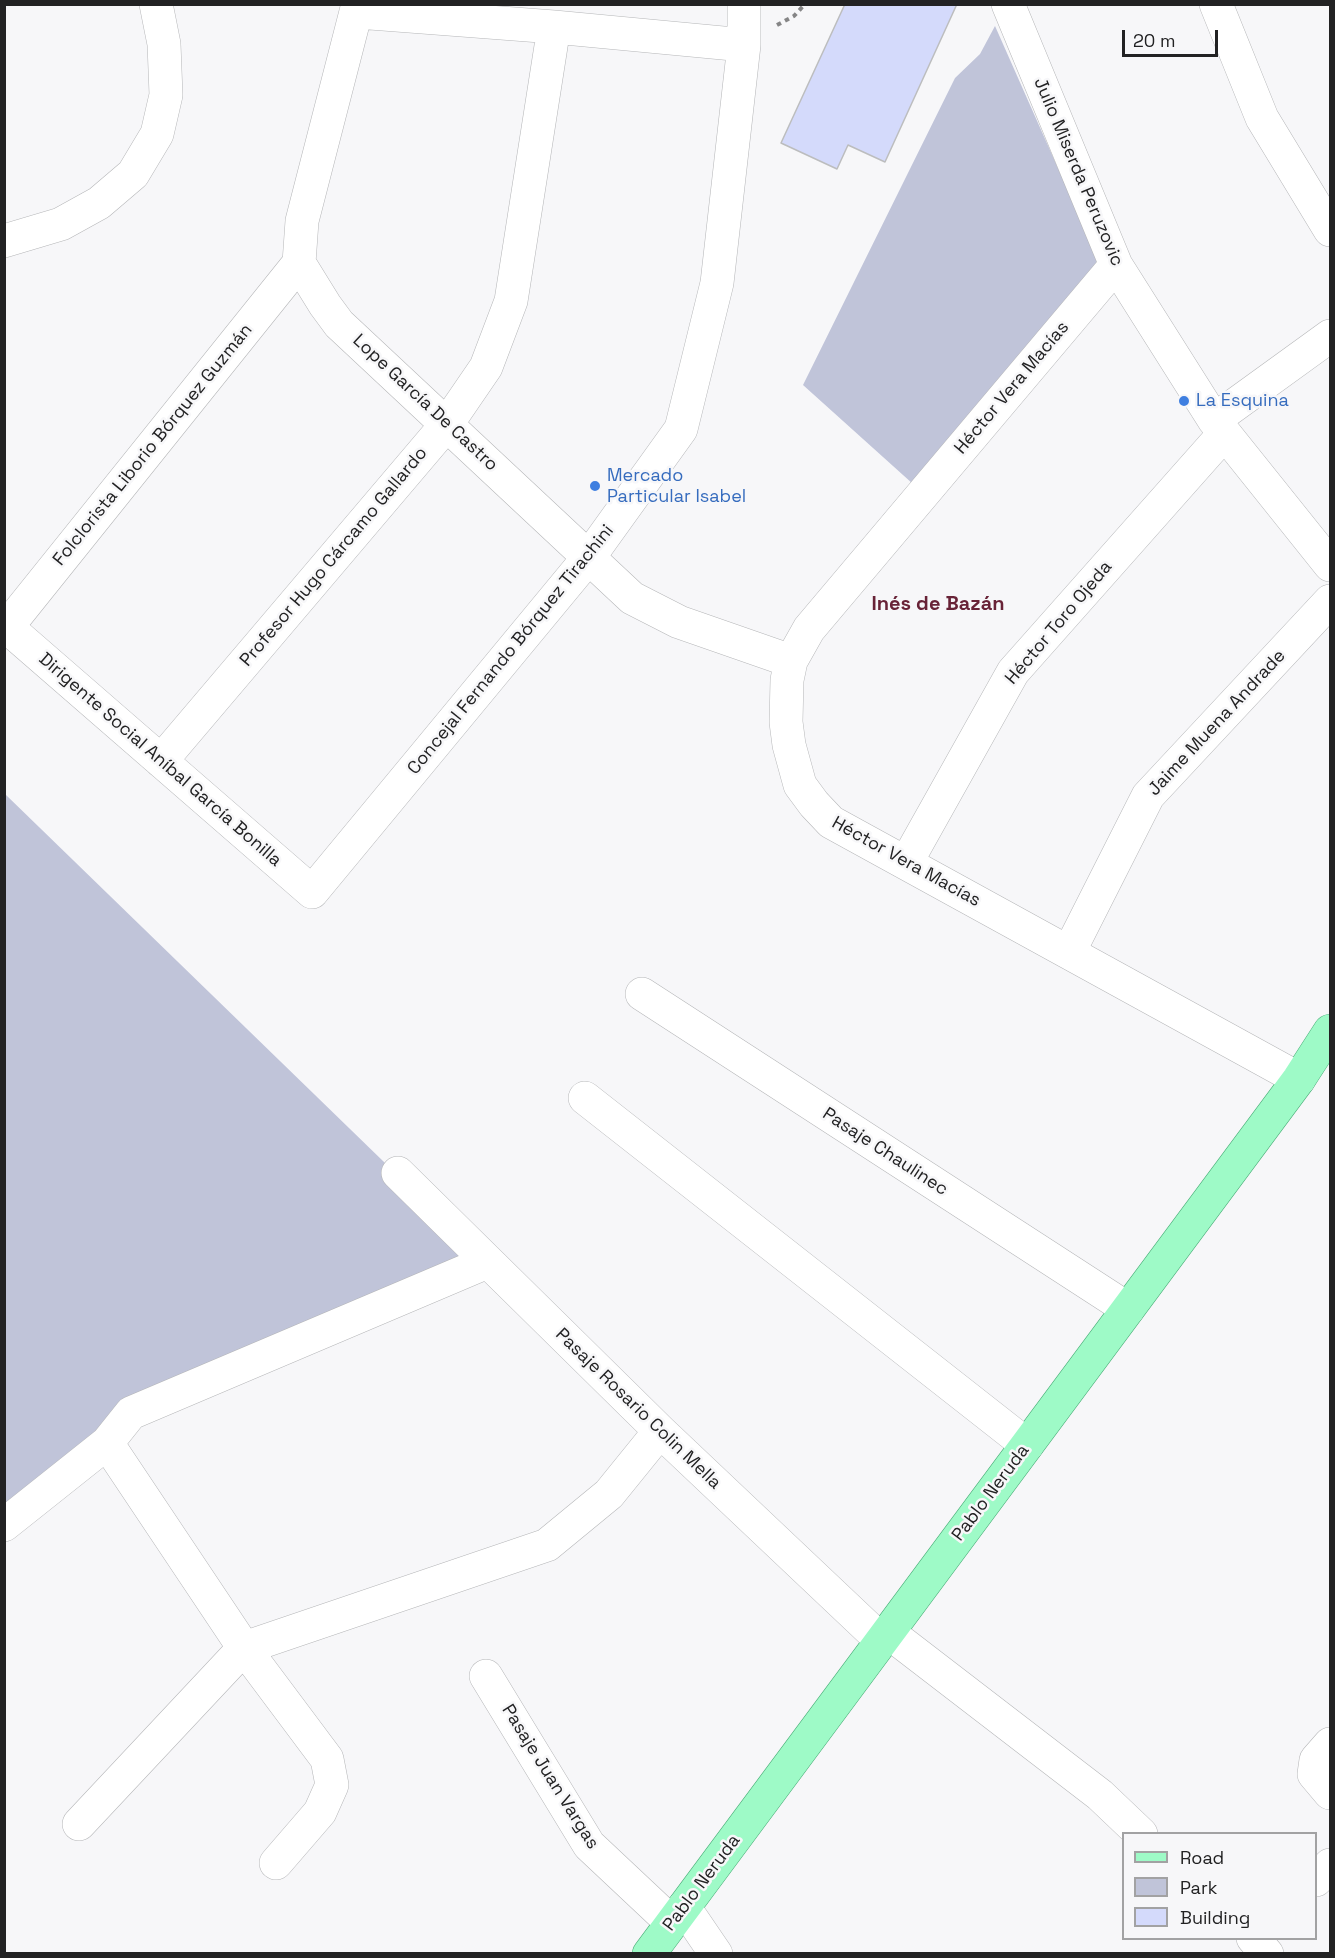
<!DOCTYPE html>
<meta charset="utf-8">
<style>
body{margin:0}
#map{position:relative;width:1335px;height:1958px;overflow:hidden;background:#f7f7f9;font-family:"Space Grotesk",sans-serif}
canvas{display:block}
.frame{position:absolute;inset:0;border:6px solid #222223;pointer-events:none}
.legend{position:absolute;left:1122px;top:1832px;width:195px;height:108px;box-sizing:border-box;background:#f7f7f9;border:2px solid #a2a2a3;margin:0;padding:8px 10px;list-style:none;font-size:18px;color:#222223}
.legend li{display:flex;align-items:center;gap:12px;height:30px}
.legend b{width:30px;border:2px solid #a2a2a3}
.scale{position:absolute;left:1122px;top:30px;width:96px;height:27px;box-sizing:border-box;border:3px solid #222223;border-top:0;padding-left:8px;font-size:18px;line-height:21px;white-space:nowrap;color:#222223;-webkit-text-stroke:4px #f7f7f9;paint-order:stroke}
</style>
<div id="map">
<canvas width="1335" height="1958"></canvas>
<div class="frame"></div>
<ul class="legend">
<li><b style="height:8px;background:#9efac7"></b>Road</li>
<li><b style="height:16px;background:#c0c4d9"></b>Park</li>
<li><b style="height:16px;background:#d4dafb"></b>Building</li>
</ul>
<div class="scale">20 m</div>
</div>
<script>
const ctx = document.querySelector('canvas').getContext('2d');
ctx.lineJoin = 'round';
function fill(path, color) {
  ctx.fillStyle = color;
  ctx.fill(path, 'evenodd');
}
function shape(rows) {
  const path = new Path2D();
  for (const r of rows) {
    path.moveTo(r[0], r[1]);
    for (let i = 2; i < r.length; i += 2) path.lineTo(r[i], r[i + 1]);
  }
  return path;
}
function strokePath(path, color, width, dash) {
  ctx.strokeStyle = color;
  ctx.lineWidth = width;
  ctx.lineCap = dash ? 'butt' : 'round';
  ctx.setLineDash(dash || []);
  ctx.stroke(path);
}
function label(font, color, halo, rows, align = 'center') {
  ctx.font = font + ' "Space Grotesk",sans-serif';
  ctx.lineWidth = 5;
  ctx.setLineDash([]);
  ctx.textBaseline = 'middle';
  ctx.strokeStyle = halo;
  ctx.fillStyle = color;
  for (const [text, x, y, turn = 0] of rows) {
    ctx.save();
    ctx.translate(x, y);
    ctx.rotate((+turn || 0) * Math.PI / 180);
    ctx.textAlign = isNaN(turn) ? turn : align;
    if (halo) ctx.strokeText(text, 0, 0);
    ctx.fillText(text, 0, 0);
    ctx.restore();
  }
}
fill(shape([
 [995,26,1100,263,913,484,803,385,955,78,980,54],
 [5,794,487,1262,107,1443,5,1521]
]), '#c0c4d9');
const building = shape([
 [845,4,957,4,885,162,848,145,837,169,781,143,845,4]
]);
fill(building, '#d4dafb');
strokePath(building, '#bcbdbe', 1.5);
const minor = shape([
 [358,4,302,221,299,263,325,305,339,324,632,598,679,622,791,661],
 [1008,4,1116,265,1214,420,1330,565],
 [1216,4,1262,118,1330,230],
 [357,12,554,27,744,45],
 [4,241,61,224,99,203,133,174,157,134,166,95,164,44,156,4],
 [299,263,7,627,312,892,589,557,681,429,717,283,744,45,744,4],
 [1116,265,809,629,791,661,787,680,786,722,789,745,800,785,814,804,831,822,1299,1079],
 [1214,420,1330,336],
 [161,761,447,424,486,367,511,301,554,27],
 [906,863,1013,672,1224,434],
 [1069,952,1148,796,1330,601],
 [642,994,1128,1309],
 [585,1098,1027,1445],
 [398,1173,660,1431,882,1641],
 [107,1443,244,1648,547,1545,609,1494,660,1431],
 [4,1525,107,1443,131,1413,487,1262],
 [888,1632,1100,1795,1141,1834],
 [486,1676,589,1845,672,1923],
 [1330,1744,1316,1760,1314,1774,1330,1793],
 [79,1824,244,1648,327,1759,332,1785,320,1812,276,1863],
 [1316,1880,1330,1865],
 [684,1907,716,1954],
 [1253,1938,1267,1954]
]);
const major = shape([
 [649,1954,1299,1079,1330,1031]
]);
strokePath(minor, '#b5b6b8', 34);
strokePath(major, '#48ac76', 34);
strokePath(shape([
 [777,25,794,16,805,4]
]), '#858586', 4, [4.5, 4.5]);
strokePath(minor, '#fff', 33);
strokePath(major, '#9efac7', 33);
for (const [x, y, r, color] of [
 [1184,401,6,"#3f7fe0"],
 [595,486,6,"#3f7fe0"]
]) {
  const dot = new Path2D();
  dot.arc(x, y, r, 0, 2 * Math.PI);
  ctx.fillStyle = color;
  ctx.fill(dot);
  strokePath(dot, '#f7f7f9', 2);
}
label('18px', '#222223', '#f7f7f9', [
 ["Julio Miserda Peruzovic",1078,172,67],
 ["Héctor Vera Macías",1012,388,-50],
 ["Lope García De Castro",425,403,43],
 ["Folclorista Liborio Bórquez Guzmán",153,445,-51],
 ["Profesor Hugo Cárcamo Gallardo",334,557,-50],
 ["Héctor Toro Ojeda",1059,623,-50],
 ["Concejal Fernando Bórquez Tirachini",511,650,-51],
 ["Jaime Muena Andrade",1217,723,-47],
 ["Dirigente Social Aníbal García Bonilla",160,760,41],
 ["Héctor Vera Macías",906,862,29],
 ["Pasaje Chaulinec",885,1152,33],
 ["Pasaje Rosario Colin Mella",638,1409,44],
 ["Pablo Neruda",991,1493,-53],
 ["Pasaje Juan Vargas",550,1777,58],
 ["Pablo Neruda",702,1883,-53]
]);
label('18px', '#366cbe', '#f7f7f9', [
 ["La Esquina",1196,401],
 ["Mercado",607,476],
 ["Particular Isabel",607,497]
], 'left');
label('bold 20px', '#682337', '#f7f7f9', [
 ["Inés de Bazán",938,605]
]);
</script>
